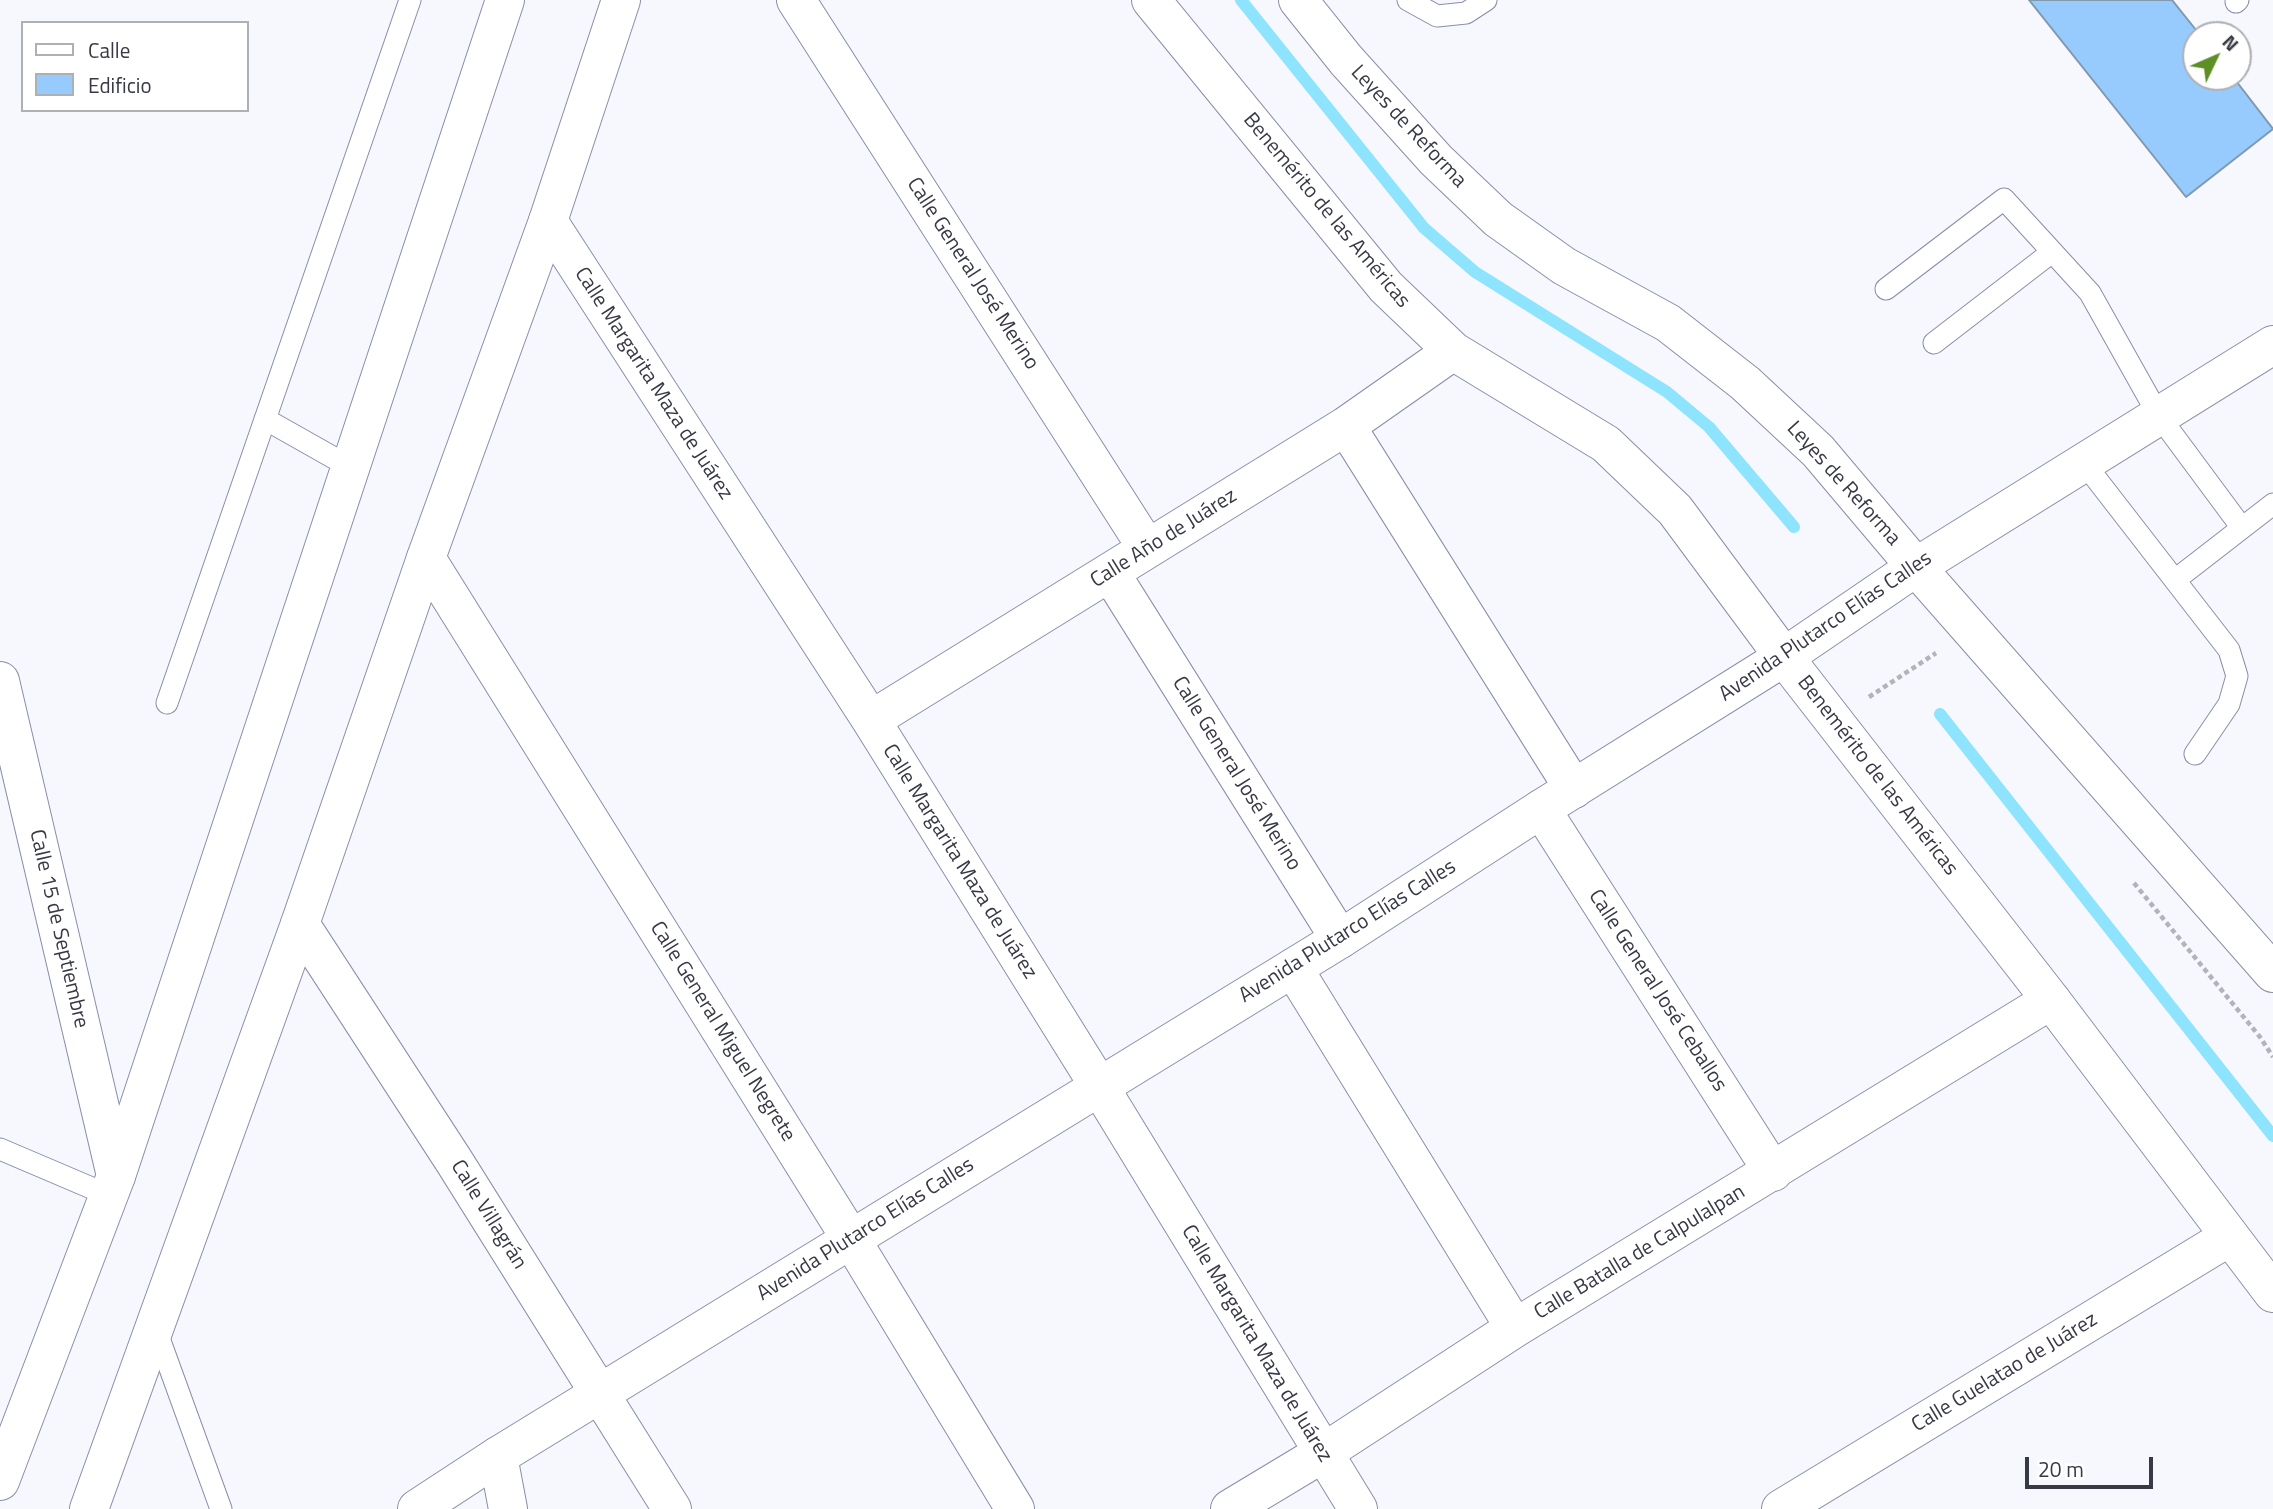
<!DOCTYPE html>
<meta charset="utf-8">
<style>
body{margin:0}
#map{position:relative;width:2273px;height:1509px;overflow:hidden;background:#f7f8fe;font-family:"Titillium Web",sans-serif}
canvas{display:block}
.legend{position:absolute;left:21px;top:21px;width:228px;height:91px;box-sizing:border-box;background:#fff;border:2px solid #afb0b4;margin:0;padding:9px 12px;list-style:none;font-size:21px;color:#373944}
.legend li{display:flex;align-items:center;gap:14px;height:35px}
.legend b{width:35px;border:2px solid #afb0b4}
.north{position:absolute;left:2182px;top:21px;width:70px;height:70px;box-sizing:border-box;background:#fff;border:2px solid #afb0b4;border-radius:50%;rotate:46deg;font-size:19px;font-weight:700;line-height:28px;text-align:center;color:#373944}
.north::after{content:'';display:block;margin:auto;width:24px;height:32px;background:#5d8f26;clip-path:polygon(50% 0,100% 100%,50% 72%,0 100%)}
.scale{position:absolute;left:2025px;top:1457px;width:128px;height:32px;box-sizing:border-box;border:4px solid #373944;border-top:0;padding-left:9px;font-size:21px;line-height:24px;white-space:nowrap;color:#373944;-webkit-text-stroke:5px #fff;paint-order:stroke}
</style>
<div id="map">
<canvas width="2273" height="1509"></canvas>
<ul class="legend">
<li><b style="height:9px;background:#fff"></b>Calle</li>
<li><b style="height:19px;background:#97cafd"></b>Edificio</li>
</ul>
<div class="north">N</div>
<div class="scale">20 m</div>
</div>
<script>
const ctx = document.querySelector('canvas').getContext('2d');
ctx.lineJoin = 'round';
function shape(rows) {
  const path = new Path2D();
  for (const r of rows) {
    path.moveTo(r[0], r[1]);
    for (let i = 2; i < r.length; i += 2) path.lineTo(r[i], r[i + 1]);
  }
  return path;
}
function strokePath(path, color, width, dash) {
  ctx.strokeStyle = color;
  ctx.lineWidth = width;
  ctx.lineCap = dash ? 'butt' : 'round';
  ctx.setLineDash(dash || []);
  ctx.stroke(path);
}
function fill(path, color) {
  ctx.fillStyle = color;
  ctx.fill(path, 'evenodd');
}
function label(font, color, halo, rows, align = 'center') {
  ctx.font = font + ' "Titillium Web",sans-serif';
  ctx.lineWidth = 5;
  ctx.setLineDash([]);
  ctx.textBaseline = 'middle';
  ctx.strokeStyle = halo;
  ctx.fillStyle = color;
  for (const [text, x, y, turn = 0] of rows) {
    ctx.save();
    ctx.translate(x, y);
    ctx.rotate((+turn || 0) * Math.PI / 180);
    ctx.textAlign = isNaN(turn) ? turn : align;
    if (halo) ctx.strokeText(text, 0, 0);
    ctx.fillText(text, 0, 0);
    ctx.restore();
  }
}
strokePath(shape([
 [1241,0,1424,228,1475,272,1667,392,1709,427,1794,527],
 [1940,714,2273,1136]
]), '#8ee3fd', 12);
const building = shape([
 [2029,0,2172,0,2200,35,2196,35,2196,77,2233,77,2273,129,2186,197,2029,0]
]);
fill(building, '#97cafd');
strokePath(building, '#8298ad', 2);
const lane = shape([
 [1408,0,1437,16,1466,13,1486,0],
 [2236,2,2238,0],
 [1886,289,2004,199,2090,293,2159,416,2242,528],
 [1934,343,2052,252],
 [265,419,350,467],
 [2084,463,2229,650,2237,676,2229,704,2195,754],
 [2175,580,2273,504],
 [167,703,410,0],
 [0,1149,108,1195],
 [156,1330,221,1509]
]);
const street = shape([
 [796,0,1147,548],
 [548,221,871,720,1099,1086,1358,1509],
 [1346,426,1574,789],
 [426,558,851,1239,1015,1509],
 [1111,574,1340,939],
 [0,681,116,1176],
 [871,720,1346,426,1453,351],
 [1541,809,1773,1172],
 [300,924,454,1161,672,1509],
 [1293,968,1515,1328],
 [498,1456,508,1509],
 [1230,1509,1323,1453,1515,1328,2051,1000],
 [1781,1509,2229,1237]
]);
const secondary = shape([
 [1151,0,1386,287,1453,351,1606,444,1675,510,1784,657,2051,1000,2273,1293],
 [1298,0,1346,60,1436,160,1498,219,1564,266,1668,323,1745,383,1818,451,1916,567,2273,973]
]);
const primary = shape([
 [0,1481,116,1176,505,0],
 [89,1509,300,924,426,558,548,221,621,0],
 [417,1509,498,1456,1340,939,1541,809,1784,657,1916,567,2273,345]
]);
strokePath(lane, '#898ea9', 23);
strokePath(street, '#898ea9', 40);
strokePath(secondary, '#898ea9', 40);
strokePath(primary, '#898ea9', 40);
strokePath(shape([
 [1869,697,1936,653],
 [2134,883,2260,1037,2273,1057]
]), '#b2b4bb', 4.5, [5, 3.5]);
strokePath(lane, '#fff', 21);
strokePath(street, '#fff', 38);
strokePath(secondary, '#fff', 38);
strokePath(primary, '#fff', 38);
label('21px', '#373944', '#fff', [
 ["Leyes de Reforma",1408,127,47],
 ["Benemérito de las Américas",1326,211,50],
 ["Calle General José Merino",972,274,57],
 ["Calle Margarita Maza de Juárez",653,384,57],
 ["Leyes de Reforma",1843,484,48],
 ["Calle Año de Juárez",1164,539,-32],
 ["Avenida Plutarco Elías Calles",1826,627,-34],
 ["Calle General José Merino",1236,774,58],
 ["Benemérito de las Américas",1877,776,52],
 ["Calle Margarita Maza de Juárez",959,862,58],
 ["Calle 15 de Septiembre",58,929,77],
 ["Avenida Plutarco Elías Calles",1348,932,-32],
 ["Calle General José Ceballos",1657,991,57],
 ["Calle General Miguel Negrete",722,1032,58],
 ["Calle Villagrán",488,1215,58],
 ["Avenida Plutarco Elías Calles",866,1230,-32],
 ["Calle Batalla de Calpulalpan",1640,1253,-31],
 ["Calle Margarita Maza de Juárez",1256,1344,59],
 ["Calle Guelatao de Juárez",2005,1373,-31]
]);
</script>
